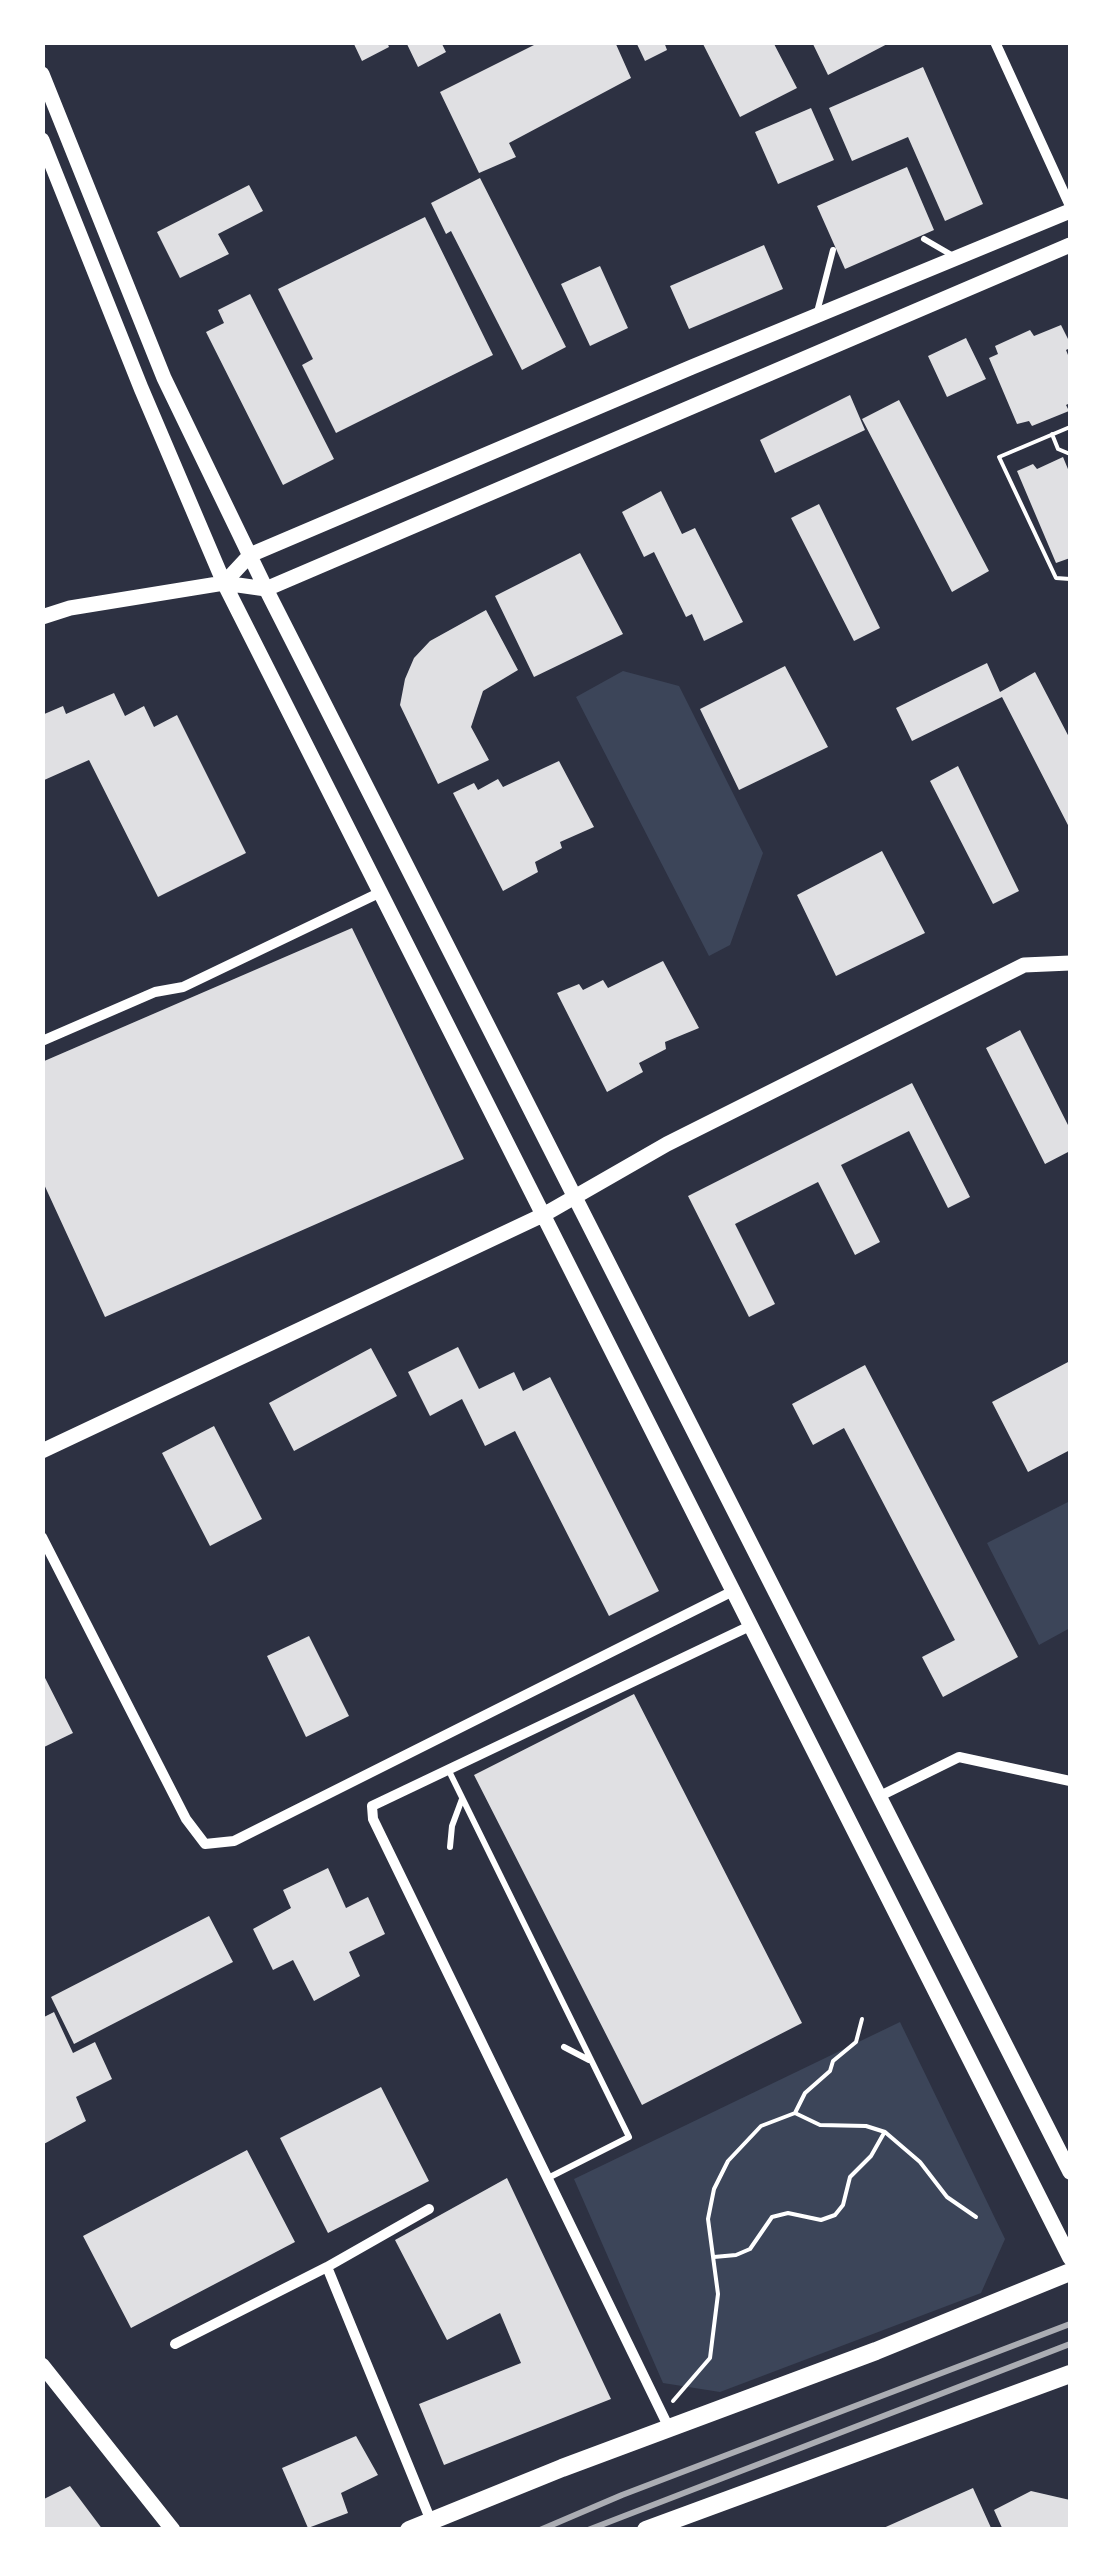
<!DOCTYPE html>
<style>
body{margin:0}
#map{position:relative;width:1113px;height:2572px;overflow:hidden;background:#2d3142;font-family:Poppins,sans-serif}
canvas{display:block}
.frame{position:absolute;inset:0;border:45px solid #fff;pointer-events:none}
</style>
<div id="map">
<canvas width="1113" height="2572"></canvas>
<div class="frame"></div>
</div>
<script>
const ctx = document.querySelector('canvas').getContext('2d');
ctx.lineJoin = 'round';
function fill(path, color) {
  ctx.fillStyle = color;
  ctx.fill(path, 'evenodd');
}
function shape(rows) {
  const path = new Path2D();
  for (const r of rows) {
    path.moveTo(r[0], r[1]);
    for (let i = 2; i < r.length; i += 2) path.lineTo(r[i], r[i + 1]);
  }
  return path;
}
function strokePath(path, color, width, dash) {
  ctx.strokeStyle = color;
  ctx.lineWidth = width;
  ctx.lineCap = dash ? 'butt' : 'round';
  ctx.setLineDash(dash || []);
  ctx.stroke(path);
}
fill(shape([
 [623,671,679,686,763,853,730,945,709,956,576,697],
 [1070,1501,1070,1628,1039,1645,987,1543],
 [900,2022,1005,2239,981,2293,720,2392,663,2383,574,2179]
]), '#3c4559');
fill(shape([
 [353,42,387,42,389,47,362,61],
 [406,42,441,42,446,52,418,67],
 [540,42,615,42,631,78,509,143,516,157,479,173,440,92],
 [636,42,664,42,667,50,645,61],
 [702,42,773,42,797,88,740,117],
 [812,42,891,42,828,75],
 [923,67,983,204,945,221,908,137,852,161,829,108],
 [811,108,834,160,778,184,755,132],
 [907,167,934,230,845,269,817,206],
 [480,178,566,347,522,370,451,231,446,234,431,203],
 [249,185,263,211,218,234,229,254,180,278,157,232],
 [425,217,493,355,336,433,302,365,313,359,278,289],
 [764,245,783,289,689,329,670,286],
 [600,266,628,328,590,346,561,284],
 [250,294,334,459,283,485,206,332,224,323,218,310],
 [1061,325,1070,343,1070,348,1066,350,1070,360,1070,403,1066,405,1069,411,1032,426,1029,421,1017,424,989,358,998,354,995,346,1030,330,1034,336],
 [966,338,986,379,947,397,928,356],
 [850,395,865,430,775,473,760,440],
 [899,400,989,571,952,592,862,419],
 [1063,457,1070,474,1070,558,1056,563,1017,471,1033,464,1037,469],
 [661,491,682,534,695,528,743,622,704,641,692,614,686,617,654,552,644,557,622,512],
 [819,504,880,628,854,641,791,518],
 [580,553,623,634,534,677,495,596],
 [486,610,518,670,483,691,471,727,489,760,438,784,400,705,405,679,414,658,430,641],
 [987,663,1000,692,1035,672,1070,739,1070,829,1002,697,912,741,896,708],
 [785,666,828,747,739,790,700,709],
 [114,693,125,716,144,706,154,727,177,715,246,853,158,897,89,760,42,781,42,715,63,706,66,714],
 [559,761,594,827,560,842,562,848,535,862,538,872,503,891,453,793,474,783,478,790,498,779,503,787],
 [958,766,1019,891,993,904,930,781],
 [882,851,925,933,836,976,797,895],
 [352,928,464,1159,105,1317,42,1180,42,1062],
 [663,961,699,1028,665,1042,666,1049,639,1063,643,1072,607,1092,557,993,579,984,583,990,603,980,608,988],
 [1020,1030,1070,1129,1070,1151,1045,1164,986,1048],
 [912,1083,970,1197,948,1208,909,1131,841,1165,880,1242,855,1255,818,1182,735,1224,775,1304,749,1317,688,1196],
 [458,1347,479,1389,514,1372,523,1391,550,1377,659,1591,609,1616,515,1431,485,1446,462,1399,430,1416,408,1372],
 [371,1348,397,1396,294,1451,269,1403],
 [1070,1361,1070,1450,1028,1472,992,1402],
 [865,1365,1018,1657,943,1697,922,1657,955,1640,844,1428,813,1445,792,1404],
 [214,1426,262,1519,210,1546,162,1453],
 [309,1636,349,1716,306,1737,267,1656],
 [42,1672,73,1733,42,1748],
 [634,1694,802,2023,642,2105,474,1775],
 [328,1868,346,1908,368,1897,385,1934,349,1952,360,1976,314,2001,293,1960,273,1970,253,1929,291,1908,283,1890],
 [209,1916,233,1962,74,2044,51,1997],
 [54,2012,73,2053,95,2042,112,2079,76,2097,86,2121,42,2145,42,2018],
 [381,2087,429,2181,328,2233,280,2138],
 [247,2150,295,2242,131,2328,83,2236],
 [507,2178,611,2399,444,2465,419,2404,521,2363,500,2313,447,2340,395,2240],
 [356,2436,378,2475,341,2493,348,2513,308,2528,282,2468],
 [70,2486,103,2530,45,2530,42,2527,42,2500],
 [973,2488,992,2530,879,2530],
 [1031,2491,1070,2500,1070,2530,1003,2530,994,2510]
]), '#e0e0e3');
strokePath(shape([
 [1070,427,999,457,1056,578,1070,579],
 [1052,434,1058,449,1070,454],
 [795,2113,805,2093,830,2071,833,2061,856,2042,862,2019],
 [714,2257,736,2255,750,2249,772,2217,788,2213,821,2220,835,2215,843,2205,850,2177,871,2156,884,2133],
 [673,2401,710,2358,718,2294,708,2219,714,2189,728,2161,761,2126,795,2113,820,2125,866,2126,885,2132,920,2162,947,2197,976,2217]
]), '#fff', 4);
strokePath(shape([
 [924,239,955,257],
 [817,312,833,250],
 [448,1769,629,2137,548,2178],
 [450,1847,452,1826,462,1799],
 [564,2047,589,2060]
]), '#fff', 6);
strokePath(shape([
 [995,42,1070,206],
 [42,1041,155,992,183,987,381,892],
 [42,1537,186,1819,205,1844,234,1841,735,1590],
 [880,1796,959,1757,1070,1781],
 [327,2267,429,2209],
 [175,2344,327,2267,431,2521],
 [669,2428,373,1819,372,1806,752,1625]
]), '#fff', 10);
strokePath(shape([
 [42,74,164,378,266,589,1070,2172],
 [42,140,141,388,224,583,1070,2258],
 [224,583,250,555,692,367,1070,211],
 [266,589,1070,245],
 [42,617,70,608,224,583,266,589],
 [42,1451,545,1214,667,1144,1024,965,1070,963],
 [42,2365,173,2530]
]), '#fff', 15);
strokePath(shape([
 [409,2530,562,2468,876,2351,1070,2272],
 [646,2530,1070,2374]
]), '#fff', 18);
strokePath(shape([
 [540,2530,622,2495,1070,2324],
 [588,2530,1070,2344]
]), '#abadb3', 6);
</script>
